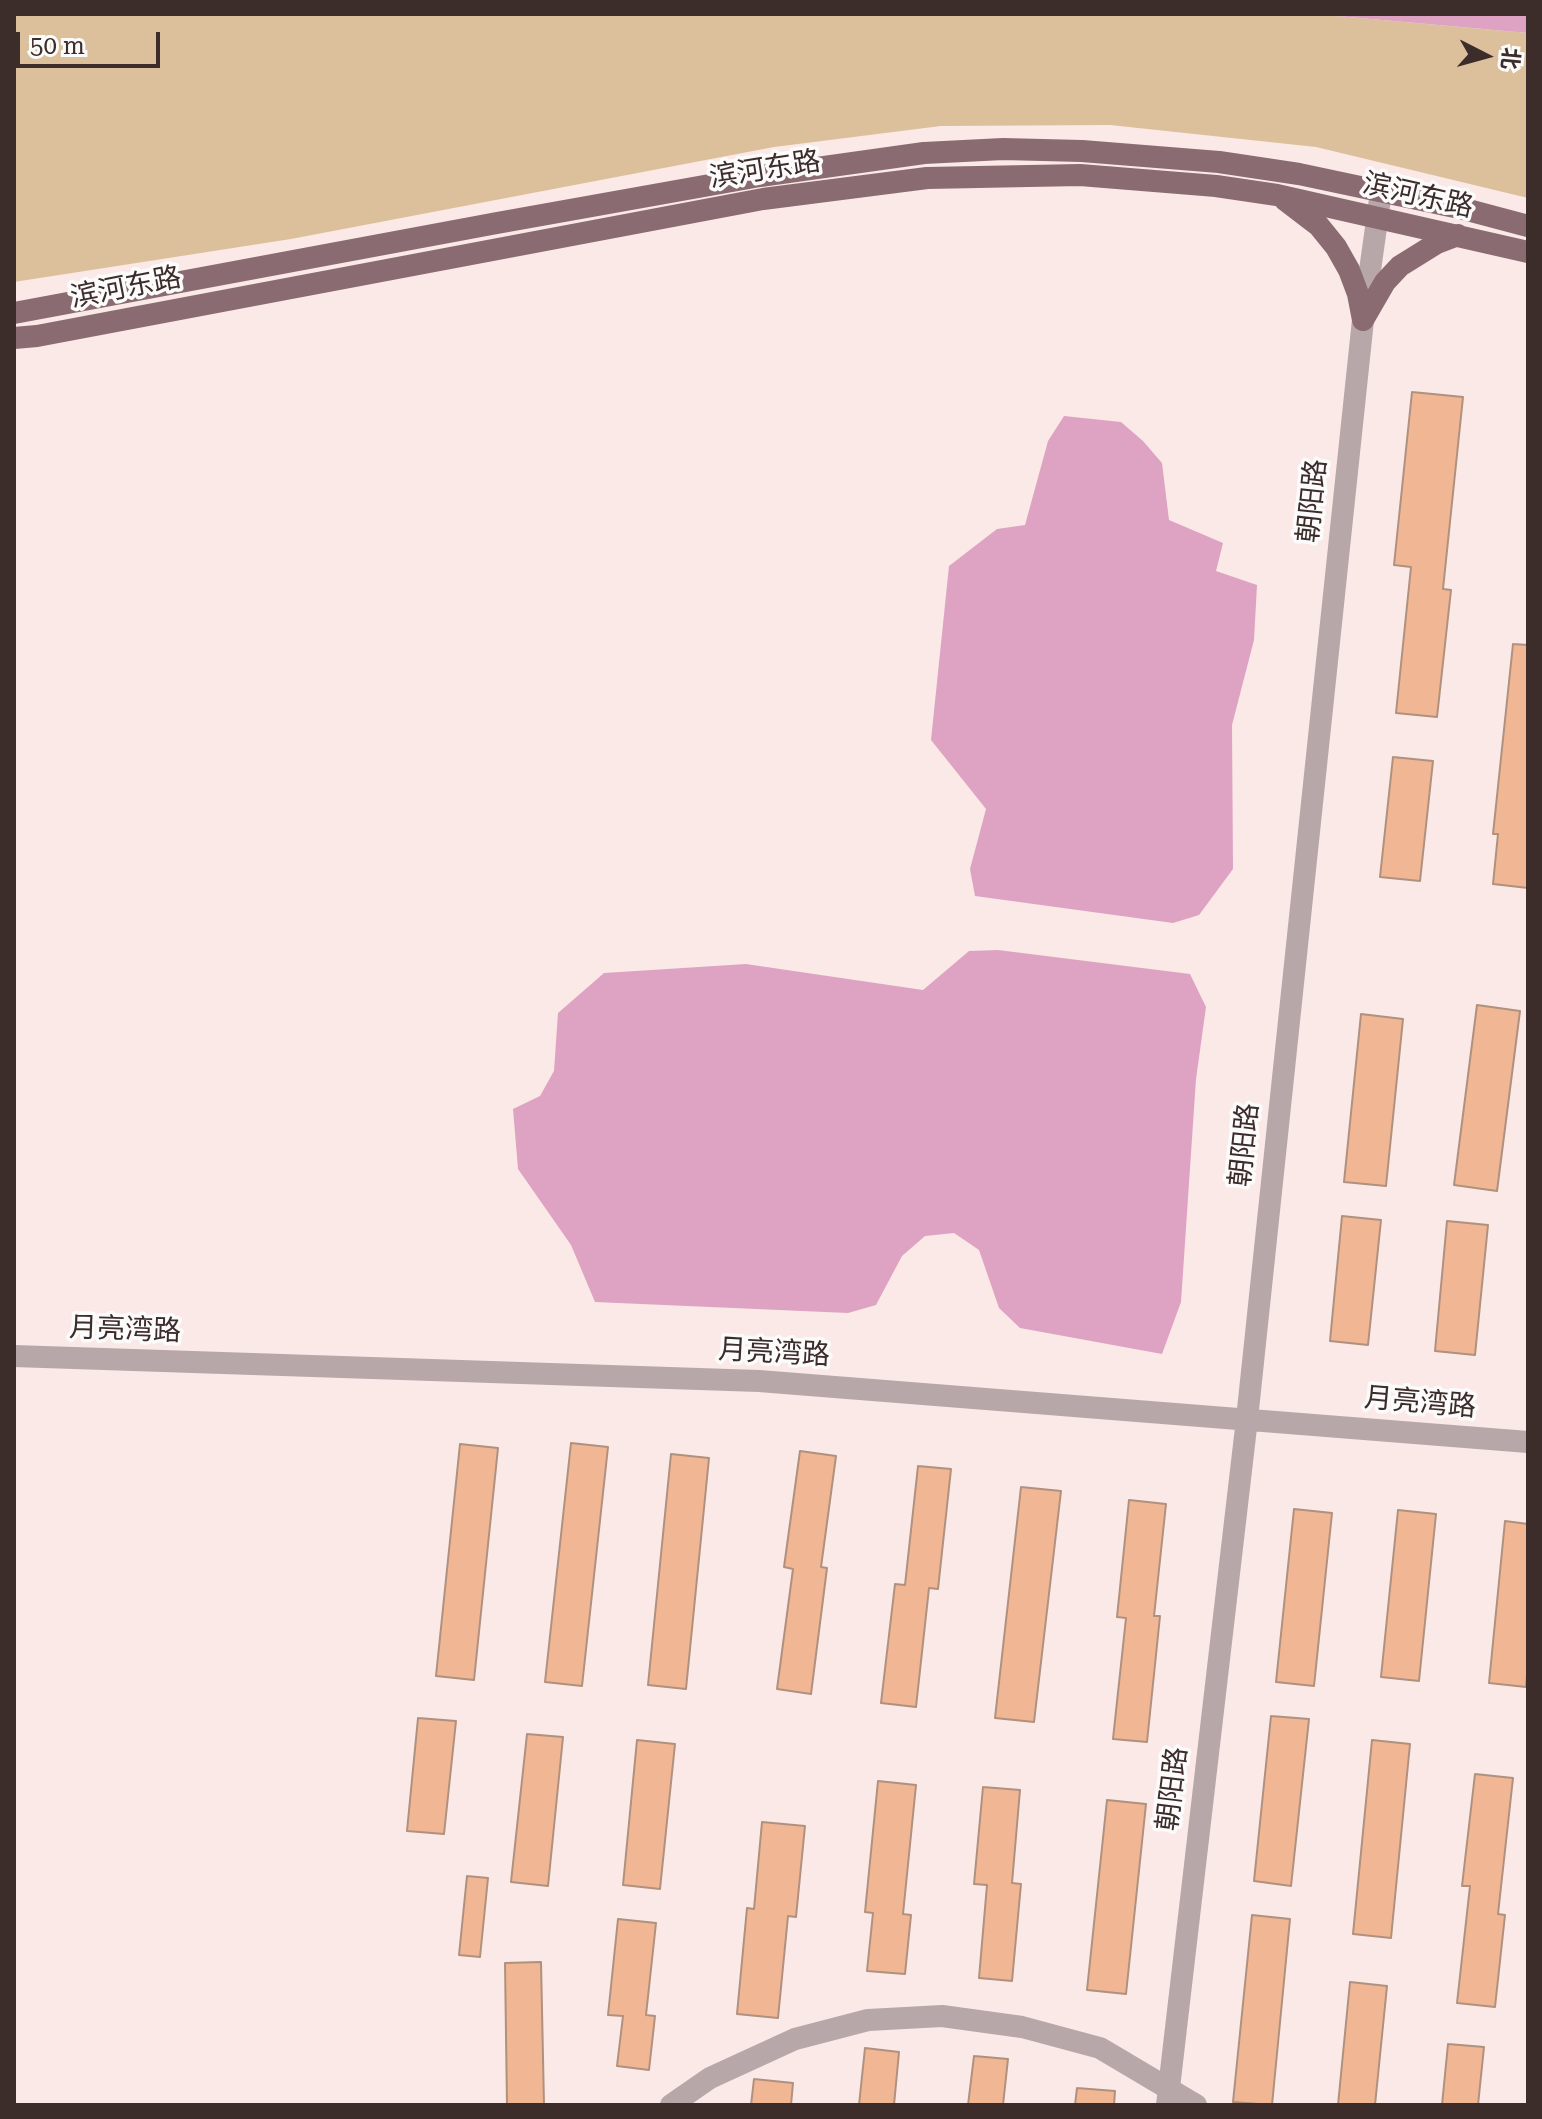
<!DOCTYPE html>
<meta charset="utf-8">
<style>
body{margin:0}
#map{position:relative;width:1542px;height:2119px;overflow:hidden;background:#fae9e6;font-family:"Roboto Serif","Noto Sans SC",serif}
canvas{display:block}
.frame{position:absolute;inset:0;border:16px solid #3c2c2a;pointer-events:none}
.north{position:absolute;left:1446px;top:16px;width:80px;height:80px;-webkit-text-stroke:6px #fbfbfb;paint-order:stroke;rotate:96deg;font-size:22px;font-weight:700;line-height:32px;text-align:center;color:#3c2c2a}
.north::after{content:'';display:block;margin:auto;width:28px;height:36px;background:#3c2c2a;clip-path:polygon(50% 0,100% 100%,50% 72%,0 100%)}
.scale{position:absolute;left:16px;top:32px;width:144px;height:36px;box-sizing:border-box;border:4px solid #3c2c2a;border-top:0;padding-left:10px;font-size:24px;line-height:28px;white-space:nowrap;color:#3c2c2a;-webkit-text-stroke:6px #fbfbfb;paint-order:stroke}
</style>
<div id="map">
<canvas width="1542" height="2119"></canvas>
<div class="frame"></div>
<div class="north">北</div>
<div class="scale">50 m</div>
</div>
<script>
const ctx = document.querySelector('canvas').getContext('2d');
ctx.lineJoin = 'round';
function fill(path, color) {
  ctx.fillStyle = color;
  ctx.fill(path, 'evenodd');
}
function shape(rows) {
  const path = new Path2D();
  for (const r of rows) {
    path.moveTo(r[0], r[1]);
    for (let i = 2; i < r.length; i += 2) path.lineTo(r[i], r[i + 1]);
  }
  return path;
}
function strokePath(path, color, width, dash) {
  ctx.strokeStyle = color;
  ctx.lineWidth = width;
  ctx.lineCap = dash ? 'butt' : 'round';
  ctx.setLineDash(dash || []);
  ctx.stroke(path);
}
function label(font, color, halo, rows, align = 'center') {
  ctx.font = font + ' "Roboto Serif","Noto Sans SC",serif';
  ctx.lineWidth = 7;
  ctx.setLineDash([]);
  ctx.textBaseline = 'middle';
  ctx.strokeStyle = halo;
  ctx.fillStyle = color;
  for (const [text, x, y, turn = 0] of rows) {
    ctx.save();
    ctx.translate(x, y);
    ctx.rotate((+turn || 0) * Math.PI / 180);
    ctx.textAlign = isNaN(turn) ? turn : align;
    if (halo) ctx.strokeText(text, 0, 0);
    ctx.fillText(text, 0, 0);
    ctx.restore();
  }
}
fill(shape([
 [14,14,1315,14,1528,33,1528,198,1316,147,1110,125,941,126,774,147,291,239,14,282]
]), '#dcc09c');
fill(shape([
 [1315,14,1528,14,1528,33],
 [1064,416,1121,422,1143,441,1162,463,1169,520,1223,543,1216,571,1257,585,1254,640,1232,725,1233,869,1199,915,1173,923,975,896,970,869,986,809,931,740,949,566,997,529,1025,525,1048,441],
 [998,950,1190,974,1206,1007,1196,1079,1181,1302,1162,1354,1020,1328,999,1308,979,1250,954,1233,925,1236,902,1256,876,1305,848,1313,595,1302,571,1245,518,1169,513,1109,540,1096,554,1071,558,1013,604,973,746,964,923,990,969,951]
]), '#dea3c3');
const building = shape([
 [1412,392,1463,397,1443,589,1451,590,1437,717,1396,713,1411,567,1394,565,1412,392],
 [1513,644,1528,645,1528,888,1493,884,1498,834,1493,834,1513,644],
 [1393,757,1433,761,1420,881,1380,877,1393,757],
 [1477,1005,1520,1011,1497,1191,1454,1185,1477,1005],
 [1361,1014,1403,1019,1386,1186,1344,1182,1361,1014],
 [1342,1216,1381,1220,1368,1345,1330,1341,1342,1216],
 [1447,1221,1488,1225,1475,1355,1435,1351,1447,1221],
 [571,1443,608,1447,582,1686,545,1682,571,1443],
 [460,1444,498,1448,474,1680,436,1676,460,1444],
 [800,1451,836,1456,821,1567,827,1568,811,1694,777,1689,793,1569,784,1567,800,1451],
 [671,1454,709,1458,686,1689,648,1685,671,1454],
 [918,1466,951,1469,938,1589,929,1588,916,1707,881,1703,895,1584,905,1585,918,1466],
 [1021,1487,1061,1491,1034,1722,995,1718,1021,1487],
 [1129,1500,1166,1504,1154,1616,1160,1616,1147,1742,1113,1739,1126,1618,1117,1617,1129,1500],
 [1294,1509,1332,1513,1314,1686,1276,1682,1294,1509],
 [1398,1510,1436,1514,1419,1681,1381,1677,1398,1510],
 [1505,1521,1528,1524,1528,1664,1526,1687,1489,1683,1505,1521],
 [1271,1716,1309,1719,1291,1886,1254,1881,1271,1716],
 [418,1718,456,1721,444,1834,407,1831,418,1718],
 [527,1734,563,1737,548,1886,511,1882,527,1734],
 [637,1740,675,1744,660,1889,623,1885,637,1740],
 [1372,1740,1410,1744,1391,1938,1353,1934,1372,1740],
 [1475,1774,1513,1778,1498,1914,1505,1915,1495,2007,1457,2003,1470,1886,1462,1886,1475,1774],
 [878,1781,916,1785,903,1914,911,1915,905,1974,867,1971,873,1913,865,1912,878,1781],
 [983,1787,1020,1790,1012,1883,1021,1884,1012,1981,979,1978,987,1885,974,1884,983,1787],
 [1107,1800,1146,1804,1126,1994,1087,1990,1107,1800],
 [762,1822,805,1826,796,1917,788,1916,778,2018,737,2014,747,1908,754,1909,762,1822],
 [467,1876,488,1878,480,1957,459,1955,467,1876],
 [1252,1915,1290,1919,1272,2105,1233,2102,1252,1915],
 [618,1919,656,1923,646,2015,655,2016,649,2070,617,2066,623,2016,608,2015,618,1919],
 [541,1962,544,2105,507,2105,505,1963,541,1962],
 [1350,1982,1387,1986,1375,2105,1338,2105,1350,1982],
 [1448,2044,1484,2047,1478,2105,1442,2105,1448,2044],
 [865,2048,899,2052,894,2105,859,2105,865,2048],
 [974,2056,1008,2059,1003,2105,968,2105,974,2056],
 [754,2079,793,2083,791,2105,751,2105,754,2079],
 [1077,2088,1115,2091,1114,2105,1075,2105,1077,2088]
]);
fill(building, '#f1b795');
strokePath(building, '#b0907e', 2);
strokePath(shape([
 [671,2105,710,2078,795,2039,868,2020,942,2016,1022,2027,1100,2048,1196,2105]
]), '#b8a7a9', 22);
strokePath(shape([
 [14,1356,759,1381,1528,1442],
 [1167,2105,1247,1419,1363,320,1381,192]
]), '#b8a7a9', 22);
strokePath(shape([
 [1285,200,1319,226,1336,247,1349,270,1358,294,1363,320],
 [14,313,497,223,760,176,924,153,1003,149,1082,151,1219,162,1299,174,1464,209,1528,226],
 [1363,320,1385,282,1400,266,1437,243,1458,235],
 [14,338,37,336,763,199,927,178,1080,175,1216,186,1277,195,1528,252]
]), '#8a6b71', 22);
label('28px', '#3c2c2a', '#fbfbfb', [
 ["滨河东路",765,170,-9],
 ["滨河东路",1418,196,13],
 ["滨河东路",126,288,-11],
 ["朝阳路",1313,501,-84],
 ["朝阳路",1245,1145,-84],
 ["月亮湾路",125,1330,2],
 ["月亮湾路",774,1353,3],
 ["月亮湾路",1420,1403,5],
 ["朝阳路",1173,1789,-83]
]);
</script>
